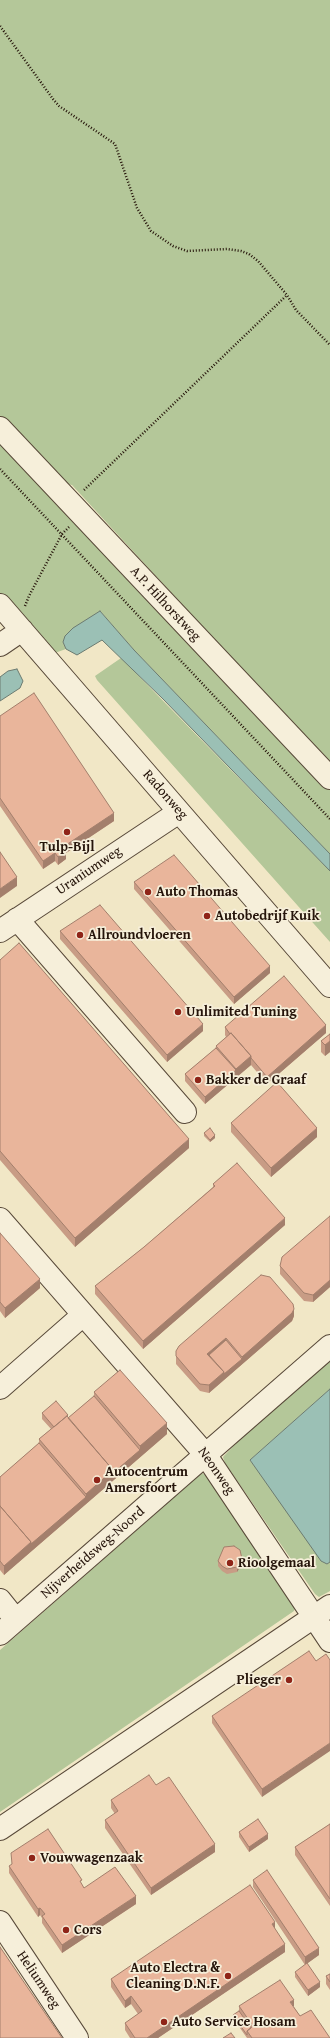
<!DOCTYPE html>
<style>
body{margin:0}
canvas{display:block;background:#f1e7c6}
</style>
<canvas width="330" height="2038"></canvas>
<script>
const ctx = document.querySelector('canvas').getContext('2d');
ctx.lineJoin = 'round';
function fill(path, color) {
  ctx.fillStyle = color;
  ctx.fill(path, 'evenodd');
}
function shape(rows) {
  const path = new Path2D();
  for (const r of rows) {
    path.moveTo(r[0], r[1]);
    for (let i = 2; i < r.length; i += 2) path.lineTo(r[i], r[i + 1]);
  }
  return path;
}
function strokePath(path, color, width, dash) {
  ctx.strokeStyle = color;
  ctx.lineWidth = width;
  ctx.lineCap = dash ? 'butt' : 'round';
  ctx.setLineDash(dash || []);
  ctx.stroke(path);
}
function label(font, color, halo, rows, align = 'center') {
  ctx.font = font + ' "Gentium Book Plus",serif';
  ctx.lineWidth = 3.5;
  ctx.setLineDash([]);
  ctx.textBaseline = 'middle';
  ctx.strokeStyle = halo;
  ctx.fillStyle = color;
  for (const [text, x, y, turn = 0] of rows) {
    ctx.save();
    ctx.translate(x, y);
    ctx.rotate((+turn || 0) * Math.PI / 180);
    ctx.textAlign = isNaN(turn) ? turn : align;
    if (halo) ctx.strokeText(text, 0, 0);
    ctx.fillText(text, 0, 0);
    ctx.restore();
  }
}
fill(shape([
 [0,0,330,0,330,765,72,485,59,483,0,420],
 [0,433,330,782,330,854,134,650,100,611,63,642,66,649,52,654,0,594],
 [121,658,330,871,330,942,97,680,95,676],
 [330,1361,330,1389,250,1460,327,1564,330,1562,330,1591,319,1597,315,1594,225,1463,223,1457,242,1437],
 [202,1473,208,1477,296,1605,294,1611,0,1812,0,1650]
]), '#b4c799');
const water = shape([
 [100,611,134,650,330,854,330,871,163,699,102,640,77,655,66,649,63,642,65,636,73,628,100,611],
 [17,669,23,681,20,688,0,701,0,677,8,671,17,669],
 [330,1389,330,1562,327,1564,321,1561,250,1460,330,1389]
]);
fill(water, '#9bc0b5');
strokePath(water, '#6c7b71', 1);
const minor = shape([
 [0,428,330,778],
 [0,605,330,986],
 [0,645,22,630],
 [17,919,185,1112],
 [0,931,179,812],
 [0,1219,205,1454,330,1641],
 [0,1388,83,1315],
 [0,1600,16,1620],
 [0,1634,330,1346],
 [0,1829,330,1606],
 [0,1922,77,2038]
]);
strokePath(minor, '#584939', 24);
strokePath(shape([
 [0,26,53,99,59,106,115,144,137,208,151,231,173,246,187,251,227,249,241,251,249,254,258,261,287,295,296,310,330,345],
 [0,469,330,819],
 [84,490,287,295],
 [25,606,29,596,62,534,69,527]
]), '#25140a', 2.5, [1, 2]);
strokePath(minor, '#f6efda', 22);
fill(shape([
 [0,716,114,821,66,853,66,859,58,865,55,861,43,869,0,806],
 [134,882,270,973,234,1004,134,889],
 [60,931,203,1031,167,1062,60,939],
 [0,960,189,1148,75,1247,0,1160],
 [225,1027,326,1033,267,1084,251,1065,205,1104,185,1081,185,1074,216,1048,216,1046,226,1037,225,1035],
 [330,1034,330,1052,325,1056,321,1052,321,1041],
 [231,1123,317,1137,271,1177,231,1132],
 [204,1133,215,1138,210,1142,204,1136],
 [213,1184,285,1225,143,1349,95,1294,95,1286,144,1247,213,1187],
 [330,1216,330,1287,313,1302,304,1301,280,1274,280,1266],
 [0,1233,40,1288,5,1318,0,1311],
 [294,1316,292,1321,209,1393,200,1391,176,1364,176,1351],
 [94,1392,167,1434,4,1575,0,1570,0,1477,39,1443,39,1439,51,1429,42,1419,42,1413,68,1415,68,1418,94,1396],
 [218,1561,242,1564,237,1572,227,1574,222,1571,218,1566],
 [316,1661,262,1797,212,1723,212,1716],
 [156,1785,215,1852,151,1895,105,1828,105,1820,115,1814,111,1808,111,1800],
 [330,1824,330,1906,295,1855,295,1847],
 [239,1832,268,1839,249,1852,239,1837],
 [9,1866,82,1885,84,1888,136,1904,62,1953,42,1923,42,1918,40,1915,38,1917,9,1873],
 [253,1880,319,1955,305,1965,253,1887],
 [275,1929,285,1952,158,2038,130,2038,125,2030,125,2023,138,2014,131,2004,125,2008,111,1987,111,1979],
 [295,1972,320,1987,308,1996,295,1977],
 [330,1974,330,1990,326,1984,326,1976],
 [239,2006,294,2007,300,2016,330,2038,247,2038,233,2018,233,2015,239,2011]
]), '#c89c85');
fill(shape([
 [114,813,114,821,66,853,66,859,58,865,58,857,63,847],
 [55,853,55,861,43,869,43,861],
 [17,877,17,886,0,898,0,889],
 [270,966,270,973,234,1004,234,997],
 [203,1024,203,1031,167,1062,167,1055],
 [326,1025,326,1033,267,1084,267,1077],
 [330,1041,330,1052,325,1056,325,1045],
 [251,1056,251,1065,205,1104,205,1097,236,1070,236,1069],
 [317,1128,317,1137,271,1177,271,1168],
 [215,1135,215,1138,210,1142,210,1140],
 [189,1139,189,1148,75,1247,75,1238],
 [285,1218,285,1225,143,1349,143,1341],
 [40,1279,40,1288,5,1318,5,1308],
 [330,1280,330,1287,313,1302,313,1295],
 [294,1309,294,1316,292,1321,209,1393,209,1385,224,1372,242,1359,242,1357],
 [226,1338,226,1345,210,1359,207,1354],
 [167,1423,167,1434,4,1575,4,1566,31,1542,86,1497,86,1494,113,1470,140,1450,140,1446],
 [242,1559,242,1564,237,1572,237,1567],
 [330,1743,330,1751,262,1797,262,1789],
 [268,1834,268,1839,249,1852,249,1847],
 [215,1844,215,1852,151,1895,151,1888],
 [136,1896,136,1904,62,1953,62,1945],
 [40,1908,40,1915,38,1917,38,1909],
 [275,1922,275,1930,272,1924],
 [285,1944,285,1952,158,2038,147,2038],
 [319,1948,319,1955,305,1965,305,1957],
 [320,1982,320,1987,308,1996,308,1990],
 [131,1996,131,2004,125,2008,125,2001],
 [294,2000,294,2007,290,2002]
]), '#a37f6c');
const building = shape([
 [34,693,114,813,63,847,66,852,58,857,55,853,43,861,0,798,0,716,34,693],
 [0,852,17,877,0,889,0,852],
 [174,855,270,966,234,997,134,882,174,855],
 [100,905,203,1024,167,1055,60,931,100,905],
 [19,943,189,1139,75,1238,0,1151,0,960,19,943],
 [284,976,326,1025,267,1077,251,1058,251,1056,231,1033,230,1034,225,1027,284,976],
 [231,1033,251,1056,236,1069,216,1046,231,1033],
 [330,1034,330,1041,325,1045,321,1041,330,1034],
 [216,1048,236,1070,205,1097,185,1074,216,1048],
 [277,1082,317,1128,271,1168,231,1123,277,1082],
 [210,1128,215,1135,210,1140,204,1133,210,1128],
 [237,1163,285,1218,143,1341,95,1286,144,1247,215,1186,213,1184,237,1163],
 [330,1216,330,1280,313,1295,304,1293,280,1266,282,1257,330,1216],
 [0,1233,40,1279,5,1308,0,1302,0,1233],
 [261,1275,270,1277,293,1304,294,1309,292,1313,242,1357,226,1338,207,1354,224,1372,209,1385,200,1384,176,1356,176,1351,179,1346,261,1275],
 [226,1340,242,1359,224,1374,224,1372,209,1355,226,1340],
 [120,1370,167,1423,140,1446,94,1392,120,1370],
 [94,1396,140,1450,113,1473,113,1470,68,1418,94,1396],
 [56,1401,68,1415,54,1427,42,1413,56,1401],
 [67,1416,113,1470,86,1494,39,1439,67,1416],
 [39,1443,86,1497,31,1544,31,1542,0,1506,0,1477,39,1443],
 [0,1506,31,1542,4,1566,0,1561,0,1506],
 [234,1546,240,1550,242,1559,237,1567,227,1569,222,1566,218,1561,224,1547,234,1546],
 [309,1651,316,1661,326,1654,330,1660,330,1743,262,1789,212,1716,309,1651],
 [149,1775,156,1785,169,1777,215,1844,151,1888,105,1820,118,1811,111,1800,149,1775],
 [258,1819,268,1834,249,1847,239,1832,258,1819],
 [330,1824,330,1899,295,1847,330,1824],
 [48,1829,82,1880,80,1881,84,1888,115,1867,136,1896,62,1945,42,1916,45,1914,40,1908,38,1909,9,1866,12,1864,11,1853,48,1829],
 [267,1870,319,1948,305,1957,253,1880,267,1870],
 [250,1885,275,1922,272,1924,285,1944,147,2038,135,2038,125,2023,142,2011,131,1996,125,2001,111,1979,250,1885],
 [0,1947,62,2038,0,2038,0,1947],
 [307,1963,320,1982,308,1990,295,1972,307,1963],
 [330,1974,330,1982,326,1976,330,1974],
 [280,1980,294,2000,290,2002,300,2016,311,2010,330,2038,252,2038,247,2031,253,2026,239,2006,280,1980],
 [239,2011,251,2028,247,2031,247,2035,233,2015,239,2011],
 [231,2033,235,2038,223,2038,231,2033]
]);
fill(building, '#e9b59b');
strokePath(building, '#a37f6c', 1);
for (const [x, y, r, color] of [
 [67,832,4,"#8f2418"],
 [148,892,4,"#8f2418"],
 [207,916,4,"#8f2418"],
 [80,935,4,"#8f2418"],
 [178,1012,4,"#8f2418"],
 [198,1080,4,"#8f2418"],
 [97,1480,4,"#8f2418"],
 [230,1563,4,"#8f2418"],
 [289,1680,4,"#8f2418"],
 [32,1858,4,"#8f2418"],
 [66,1930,4,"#8f2418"],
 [228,1976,4,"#8f2418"],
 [164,2022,4,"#8f2418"]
]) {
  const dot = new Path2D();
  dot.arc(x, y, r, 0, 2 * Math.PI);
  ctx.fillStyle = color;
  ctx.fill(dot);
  strokePath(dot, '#f6efda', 1.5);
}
label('14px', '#25140a', '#f6efda', [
 ["A.P. Hilhorstweg",165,604,47],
 ["Radonweg",165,795,49],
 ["Uraniumweg",89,871,-34],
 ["Neonweg",216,1471,55],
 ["Nijverheidsweg-Noord",93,1553,-41],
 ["Heliumweg",38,1980,56]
]);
label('bold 14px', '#25140a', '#f6efda', [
 ["Tulp-Bijl",67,847,"center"],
 ["Auto Thomas",156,892],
 ["Autobedrijf Kuik",215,916],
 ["Allroundvloeren",88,935],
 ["Unlimited Tuning",186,1012],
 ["Bakker de Graaf",206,1080],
 ["Autocentrum",105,1472],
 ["Amersfoort",105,1488],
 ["Rioolgemaal",238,1563],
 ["Plieger",281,1680,"right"],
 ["Vouwwagenzaak",40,1858],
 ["Cors",74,1930],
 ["Auto Electra &",220,1968,"right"],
 ["Cleaning D.N.F.",220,1984,"right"],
 ["Auto Service Hosam",172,2022]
], 'left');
</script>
